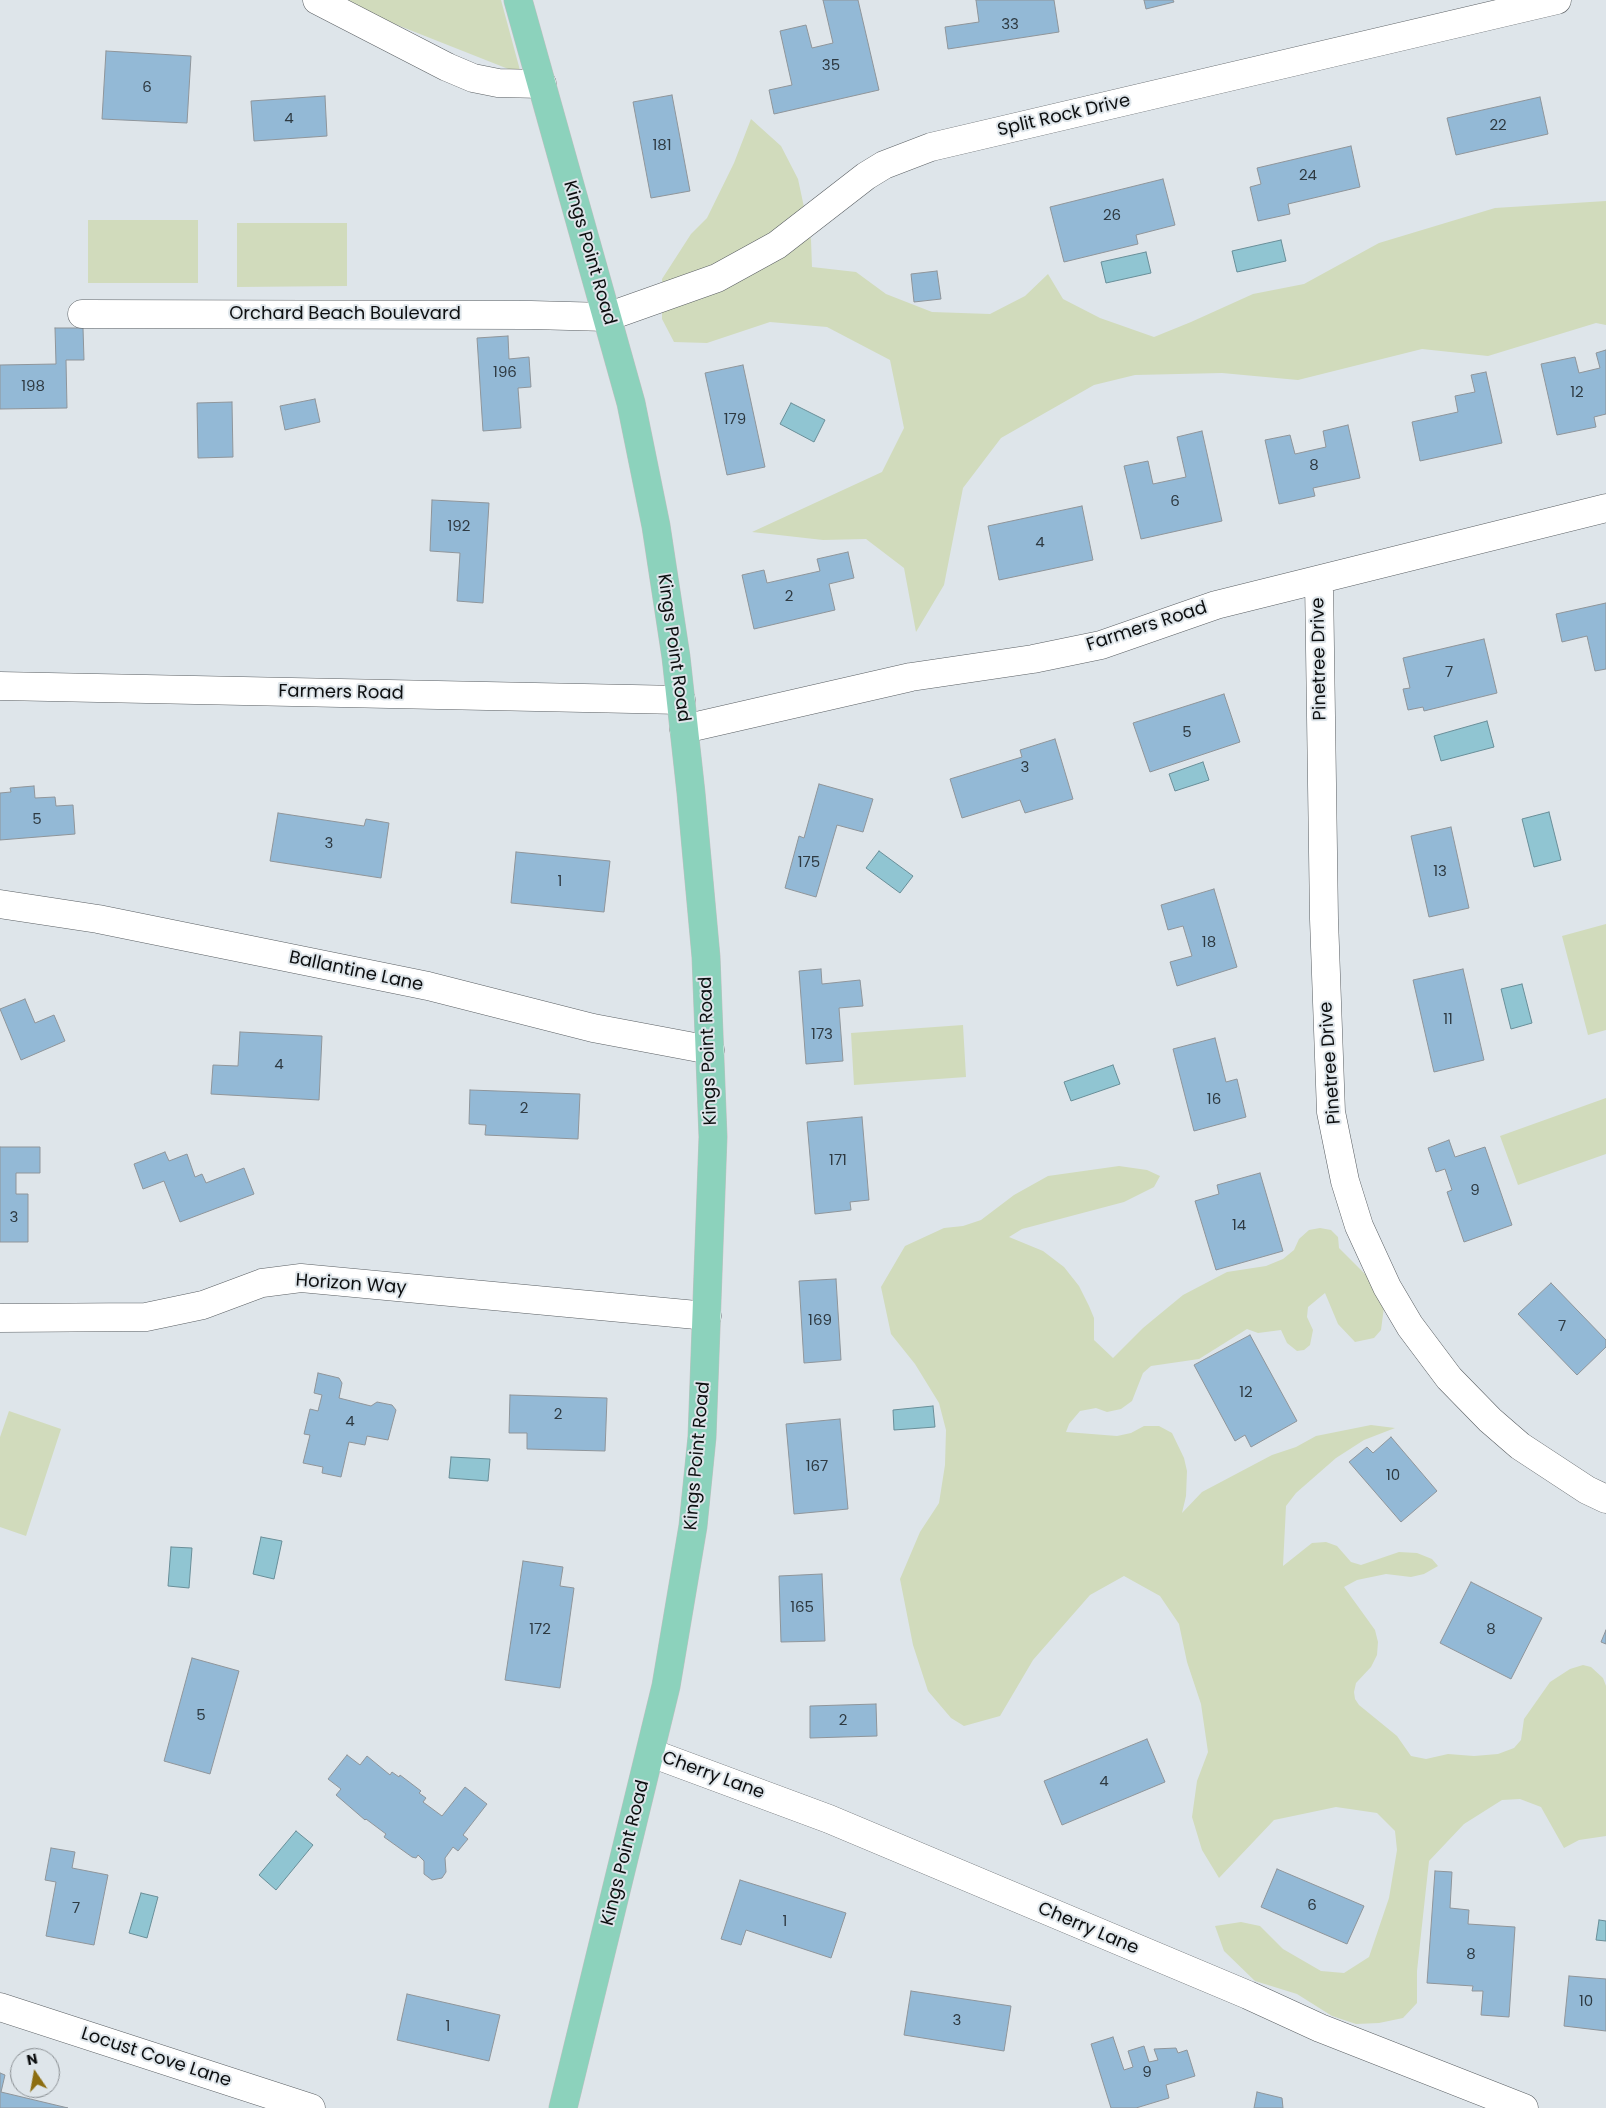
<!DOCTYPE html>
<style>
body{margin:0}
#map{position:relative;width:1606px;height:2108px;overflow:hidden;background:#dee5ea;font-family:Poppins,sans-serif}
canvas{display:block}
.north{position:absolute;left:10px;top:2048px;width:50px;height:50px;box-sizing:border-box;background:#dee5ea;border:1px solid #8a8f93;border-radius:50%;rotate:348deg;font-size:14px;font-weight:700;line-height:20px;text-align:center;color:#0d0f10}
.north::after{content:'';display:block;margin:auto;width:18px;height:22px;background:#8d6e11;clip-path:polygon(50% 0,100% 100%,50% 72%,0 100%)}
</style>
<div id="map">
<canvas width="1606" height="2108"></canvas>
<div class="north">N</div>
</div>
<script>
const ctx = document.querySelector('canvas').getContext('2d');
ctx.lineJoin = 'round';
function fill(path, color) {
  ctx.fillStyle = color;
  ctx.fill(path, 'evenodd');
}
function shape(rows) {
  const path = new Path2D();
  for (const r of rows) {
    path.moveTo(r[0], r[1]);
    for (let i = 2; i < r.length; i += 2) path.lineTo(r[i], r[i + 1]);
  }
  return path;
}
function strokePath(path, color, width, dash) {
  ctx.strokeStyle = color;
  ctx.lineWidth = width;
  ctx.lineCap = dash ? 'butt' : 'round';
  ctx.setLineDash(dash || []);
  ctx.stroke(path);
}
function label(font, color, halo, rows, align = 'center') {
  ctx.font = font + ' Poppins,sans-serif';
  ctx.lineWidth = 4;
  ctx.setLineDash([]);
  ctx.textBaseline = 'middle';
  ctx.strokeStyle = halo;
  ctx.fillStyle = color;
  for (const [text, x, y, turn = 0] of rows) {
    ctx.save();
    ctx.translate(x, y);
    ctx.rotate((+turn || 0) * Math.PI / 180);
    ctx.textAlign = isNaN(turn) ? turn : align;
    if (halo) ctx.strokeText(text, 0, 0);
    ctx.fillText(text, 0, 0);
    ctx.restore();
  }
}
fill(shape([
 [334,0,501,0,521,74],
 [751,119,781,146,798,179,811,240,812,267,856,272,886,294,932,312,990,314,1025,296,1048,274,1063,299,1100,318,1154,337,1191,322,1253,294,1304,284,1379,243,1495,208,1606,201,1606,325,1596,323,1488,356,1422,349,1298,380,1222,373,1135,375,1094,385,1001,438,963,488,944,585,916,632,904,568,866,539,823,540,752,532,882,472,904,428,890,360,827,327,770,322,707,343,674,342,662,319,662,279,691,234,707,218,734,163],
 [88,220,198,220,198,283,88,283],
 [237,223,347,223,347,286,237,287],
 [1606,924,1606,1030,1588,1035,1562,936],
 [963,1025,966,1077,854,1085,851,1033],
 [1606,1098,1606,1154,1518,1185,1500,1136],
 [1119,1166,1147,1170,1160,1176,1154,1187,1124,1202,1022,1229,1009,1237,1043,1251,1064,1267,1079,1286,1089,1306,1094,1318,1094,1340,1113,1358,1143,1328,1183,1295,1227,1272,1266,1266,1283,1259,1294,1250,1299,1239,1309,1230,1320,1228,1331,1230,1338,1237,1339,1248,1376,1285,1384,1307,1381,1330,1374,1338,1355,1342,1338,1324,1325,1293,1308,1307,1307,1317,1313,1330,1310,1345,1304,1350,1297,1351,1287,1343,1281,1330,1258,1333,1247,1329,1199,1359,1151,1366,1143,1373,1132,1401,1121,1409,1107,1412,1096,1408,1080,1411,1069,1424,1066,1432,1117,1436,1131,1433,1144,1426,1159,1426,1172,1433,1184,1458,1187,1471,1186,1496,1182,1513,1202,1492,1272,1455,1296,1447,1316,1436,1371,1425,1395,1428,1364,1440,1336,1458,1296,1493,1286,1506,1283,1566,1312,1543,1326,1542,1337,1546,1351,1562,1361,1565,1399,1552,1417,1553,1432,1559,1438,1566,1424,1574,1411,1577,1386,1574,1357,1580,1344,1587,1375,1630,1378,1642,1377,1655,1371,1667,1356,1683,1354,1692,1355,1699,1359,1705,1397,1736,1411,1756,1426,1759,1448,1754,1474,1756,1498,1754,1514,1748,1521,1740,1524,1719,1550,1682,1570,1669,1583,1665,1591,1667,1603,1678,1606,1686,1606,1836,1579,1840,1564,1848,1541,1807,1520,1799,1502,1800,1464,1824,1429,1861,1417,1971,1417,2003,1403,2018,1379,2023,1356,2024,1332,2016,1297,1994,1255,1981,1224,1951,1215,1926,1241,1922,1260,1926,1283,1949,1321,1971,1344,1973,1369,1957,1389,1898,1397,1850,1395,1831,1377,1813,1336,1807,1274,1820,1219,1878,1202,1850,1192,1817,1197,1781,1208,1752,1201,1704,1187,1662,1179,1624,1160,1596,1124,1576,1090,1595,1033,1660,1000,1716,964,1726,951,1718,928,1691,913,1645,900,1579,920,1532,939,1503,945,1465,946,1430,939,1403,915,1364,891,1334,881,1287,905,1246,944,1228,963,1226,981,1220,1014,1195,1048,1176],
 [9,1411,61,1429,26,1536,0,1527,0,1437]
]), '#d1dbbc');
const water = shape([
 [1281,240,1286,261,1237,272,1232,251,1281,240],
 [1146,252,1151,273,1106,283,1101,262,1146,252],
 [791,403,825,420,814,442,780,424,791,403],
 [1487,721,1494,747,1441,761,1434,736,1487,721],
 [1203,762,1209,780,1175,791,1169,774,1203,762],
 [1549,812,1561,860,1534,867,1522,819,1549,812],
 [879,851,913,876,900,893,866,868,879,851],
 [1522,984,1532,1023,1511,1029,1501,989,1522,984],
 [1113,1065,1120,1084,1071,1101,1064,1082,1113,1065],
 [933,1406,935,1427,894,1430,893,1410,933,1406],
 [451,1457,490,1459,488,1481,449,1478,451,1457],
 [261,1537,282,1541,274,1579,253,1574,261,1537],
 [171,1547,192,1548,189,1588,168,1586,171,1547],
 [296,1831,313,1845,276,1890,259,1875,296,1831],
 [141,1893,158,1897,147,1938,129,1933,141,1893],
 [1599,1920,1606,1921,1606,1941,1596,1940,1599,1920]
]);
fill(water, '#90c5d2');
strokePath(water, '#698e98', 1);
const building = shape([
 [823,0,858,0,879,90,774,114,769,90,792,85,780,31,806,25,812,48,833,43,823,0],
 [976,0,1054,0,1059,32,948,49,945,27,979,22,976,0],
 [1144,0,1173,0,1174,2,1146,9,1144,0],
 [106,51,191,56,187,123,102,119,106,51],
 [672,95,690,191,651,198,633,102,672,95],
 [325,96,327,136,254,141,251,101,325,96],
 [1540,97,1548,134,1456,155,1447,118,1540,97],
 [1351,146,1360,187,1288,204,1290,214,1258,221,1250,187,1261,184,1257,168,1351,146],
 [1163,179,1175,225,1136,235,1138,244,1064,262,1050,207,1163,179],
 [937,271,941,299,914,302,911,274,937,271],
 [55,328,83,328,84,360,66,360,67,408,0,409,0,365,56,364,55,328],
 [508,336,509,359,529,357,531,387,518,388,521,428,483,431,477,338,508,336],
 [1606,350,1606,414,1594,417,1596,427,1557,435,1541,364,1575,357,1579,373,1600,368,1596,353,1606,350],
 [743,365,765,467,727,475,705,373,743,365],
 [1486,372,1502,443,1420,461,1412,422,1458,412,1455,396,1475,392,1471,375,1486,372],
 [315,399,320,422,285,430,280,406,315,399],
 [232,402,233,457,198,458,197,403,232,402],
 [1348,425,1360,478,1313,488,1315,496,1279,504,1265,440,1290,435,1295,454,1326,447,1323,431,1348,425],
 [1202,431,1222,521,1141,539,1124,466,1148,461,1153,484,1186,477,1177,437,1202,431],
 [432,500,489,503,483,603,457,601,460,553,430,551,432,500],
 [1082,506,1093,560,999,580,988,526,1082,506],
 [848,552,854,578,829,584,835,610,754,629,742,575,764,570,767,583,820,571,817,559,848,552],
 [1606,603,1606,669,1595,671,1587,636,1562,642,1556,614,1606,603],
 [1484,639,1497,693,1424,711,1423,707,1408,710,1403,689,1410,688,1403,658,1484,639],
 [1224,694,1240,742,1150,772,1133,723,1224,694],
 [1055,739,1073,799,1025,813,1020,800,962,818,950,779,1022,757,1020,750,1055,739],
 [819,784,873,799,863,832,837,825,816,897,785,888,799,836,804,838,819,784],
 [34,786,35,798,55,797,56,806,73,805,75,834,0,840,0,793,11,792,10,788,34,786],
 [278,813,364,826,366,819,389,823,381,878,270,861,278,813],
 [1451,827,1469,908,1429,917,1411,836,1451,827],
 [516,852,610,861,604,912,511,903,516,852],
 [1214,889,1237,967,1177,986,1170,962,1192,956,1183,926,1168,930,1161,905,1214,889],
 [821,969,822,984,860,980,863,1006,839,1008,843,1061,806,1064,799,971,821,969],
 [1463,969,1484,1060,1434,1072,1413,980,1463,969],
 [25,999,35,1023,54,1015,65,1041,21,1060,0,1009,25,999],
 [240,1032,322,1036,319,1100,211,1094,213,1065,238,1066,240,1032],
 [1215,1038,1226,1082,1237,1079,1246,1117,1194,1131,1173,1049,1215,1038],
 [470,1090,580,1094,578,1139,485,1135,486,1125,469,1124,470,1090],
 [862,1117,869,1200,850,1202,851,1210,815,1214,807,1122,862,1117],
 [1449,1140,1455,1157,1485,1147,1512,1225,1464,1242,1447,1192,1452,1190,1445,1169,1436,1172,1428,1148,1449,1140],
 [0,1147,40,1147,40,1173,16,1173,16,1194,28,1194,28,1242,0,1242,0,1147],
 [165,1152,169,1161,187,1154,195,1177,202,1174,206,1183,244,1168,254,1194,180,1222,164,1181,143,1189,134,1164,165,1152],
 [1260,1173,1283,1251,1216,1270,1195,1201,1219,1194,1217,1185,1260,1173],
 [836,1279,841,1360,804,1363,799,1281,836,1279],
 [1551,1283,1606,1340,1606,1347,1577,1375,1518,1314,1551,1283],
 [1250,1335,1297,1421,1251,1447,1245,1435,1235,1441,1194,1365,1250,1335],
 [318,1373,339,1378,342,1383,339,1398,371,1406,377,1402,392,1405,396,1410,388,1440,367,1436,365,1445,349,1442,341,1477,322,1473,323,1467,303,1463,310,1435,304,1434,310,1409,318,1411,322,1395,314,1393,318,1373],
 [510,1395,607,1398,605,1451,527,1449,527,1433,509,1433,510,1395],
 [840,1419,848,1509,794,1514,786,1424,840,1419],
 [1391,1437,1437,1491,1401,1522,1349,1462,1367,1447,1373,1453,1391,1437],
 [523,1561,563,1567,560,1586,574,1588,560,1688,505,1680,523,1561],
 [822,1574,825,1641,781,1642,779,1576,822,1574],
 [1471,1582,1542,1618,1511,1679,1440,1643,1471,1582],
 [1606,1630,1606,1644,1601,1642,1606,1630],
 [192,1658,239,1671,210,1774,164,1761,192,1658],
 [876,1704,877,1736,810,1738,810,1706,876,1704],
 [1147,1739,1165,1782,1062,1825,1044,1781,1147,1739],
 [347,1755,360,1765,367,1756,390,1775,392,1772,399,1777,400,1775,421,1791,419,1793,426,1798,423,1802,442,1816,465,1787,487,1804,463,1835,468,1839,458,1851,453,1847,445,1858,446,1872,442,1878,432,1880,424,1874,424,1861,418,1855,416,1858,412,1857,384,1837,386,1834,366,1819,365,1820,336,1795,341,1789,328,1779,347,1755],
 [51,1848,75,1852,72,1868,108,1875,94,1945,46,1936,56,1882,45,1880,51,1848],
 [1277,1869,1364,1906,1347,1944,1261,1907,1277,1869],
 [1435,1871,1452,1872,1450,1908,1469,1910,1468,1924,1515,1927,1509,2017,1481,2015,1483,1991,1472,1991,1473,1986,1427,1983,1435,1871],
 [740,1880,846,1913,831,1958,746,1930,741,1945,721,1939,740,1880],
 [1569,1976,1606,1979,1606,2031,1564,2026,1569,1976],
 [911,1991,1011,2006,1004,2051,904,2035,911,1991],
 [407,1994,500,2015,489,2061,397,2040,407,1994],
 [1113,2037,1124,2070,1133,2067,1128,2051,1144,2046,1149,2062,1158,2060,1154,2049,1176,2048,1178,2053,1187,2050,1195,2076,1166,2085,1169,2098,1136,2108,1111,2108,1091,2044,1113,2037],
 [0,2073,5,2075,1,2092,68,2108,0,2108,0,2073],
 [1257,2092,1282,2098,1283,2108,1254,2108,1257,2092]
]);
fill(building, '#93b9d6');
strokePath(building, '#8f959a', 1);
const minor = shape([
 [317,0,447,67,473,78,498,83,542,84],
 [82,314,531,315,607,317,717,278,777,245,866,176,884,165,931,147,1557,0],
 [1319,581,1324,919,1331,1112,1345,1181,1359,1226,1387,1287,1410,1326,1449,1378,1490,1420,1520,1446,1587,1490,1606,1499],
 [0,686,681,700],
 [684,729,911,677,1033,659,1101,645,1216,605,1606,508],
 [0,904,98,919,428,986,593,1028,710,1050],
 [0,1318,146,1317,203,1305,262,1283,301,1278,707,1316],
 [651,1753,829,1819,1248,1995,1320,2028,1524,2108],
 [0,2007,311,2108]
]);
const major = shape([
 [518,0,631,403,656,526,676,657,691,793,706,957,713,1137,702,1437,693,1526,666,1686,563,2108]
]);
strokePath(minor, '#5a5f63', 29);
strokePath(major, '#c0c1c1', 29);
strokePath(minor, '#fff', 28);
strokePath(major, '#8cd2bc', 28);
label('15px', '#2e3a42', null, [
 ["33",1010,25],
 ["35",831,66],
 ["6",147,88],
 ["4",289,119],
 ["22",1498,126],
 ["181",662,146],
 ["24",1308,176],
 ["26",1112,216],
 ["196",505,373],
 ["198",33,387],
 ["12",1577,393],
 ["179",735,420],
 ["8",1314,466],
 ["6",1175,502],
 ["192",459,527],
 ["4",1040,543],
 ["2",789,597],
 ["7",1449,673],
 ["5",1187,733],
 ["3",1025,768],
 ["5",37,820],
 ["3",329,844],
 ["175",809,863],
 ["13",1440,872],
 ["1",560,882],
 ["18",1209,943],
 ["11",1448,1020],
 ["173",822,1035],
 ["4",279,1065],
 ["16",1214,1100],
 ["2",524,1109],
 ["171",838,1161],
 ["9",1475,1191],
 ["3",14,1218],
 ["14",1239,1226],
 ["169",820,1321],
 ["7",1562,1327],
 ["12",1246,1393],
 ["2",558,1415],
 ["4",350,1422],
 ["167",817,1467],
 ["10",1393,1476],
 ["165",802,1608],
 ["172",540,1630],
 ["8",1491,1630],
 ["5",201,1716],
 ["2",843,1721],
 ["4",1104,1782],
 ["6",1312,1906],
 ["7",76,1909],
 ["1",785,1922],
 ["8",1471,1955],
 ["10",1586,2002],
 ["3",957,2021],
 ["1",448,2027],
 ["9",1147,2073]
]);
label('18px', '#0d0f10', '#dee5ea', [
 ["Split Rock Drive",1064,116,-13],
 ["Kings Point Road",589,253,74],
 ["Orchard Beach Boulevard",345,314],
 ["Farmers Road",1147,627,-18],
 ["Kings Point Road",673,648,82],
 ["Pinetree Drive",1320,659,-91],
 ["Farmers Road",341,693,1],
 ["Ballantine Lane",356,972,12],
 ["Kings Point Road",709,1051,-92],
 ["Pinetree Drive",1331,1063,-94],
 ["Horizon Way",351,1285,4],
 ["Kings Point Road",698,1456,-85],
 ["Cherry Lane",713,1776,20],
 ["Kings Point Road",626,1853,-76],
 ["Cherry Lane",1088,1929,23],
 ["Locust Cove Lane",156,2058,18]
]);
</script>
